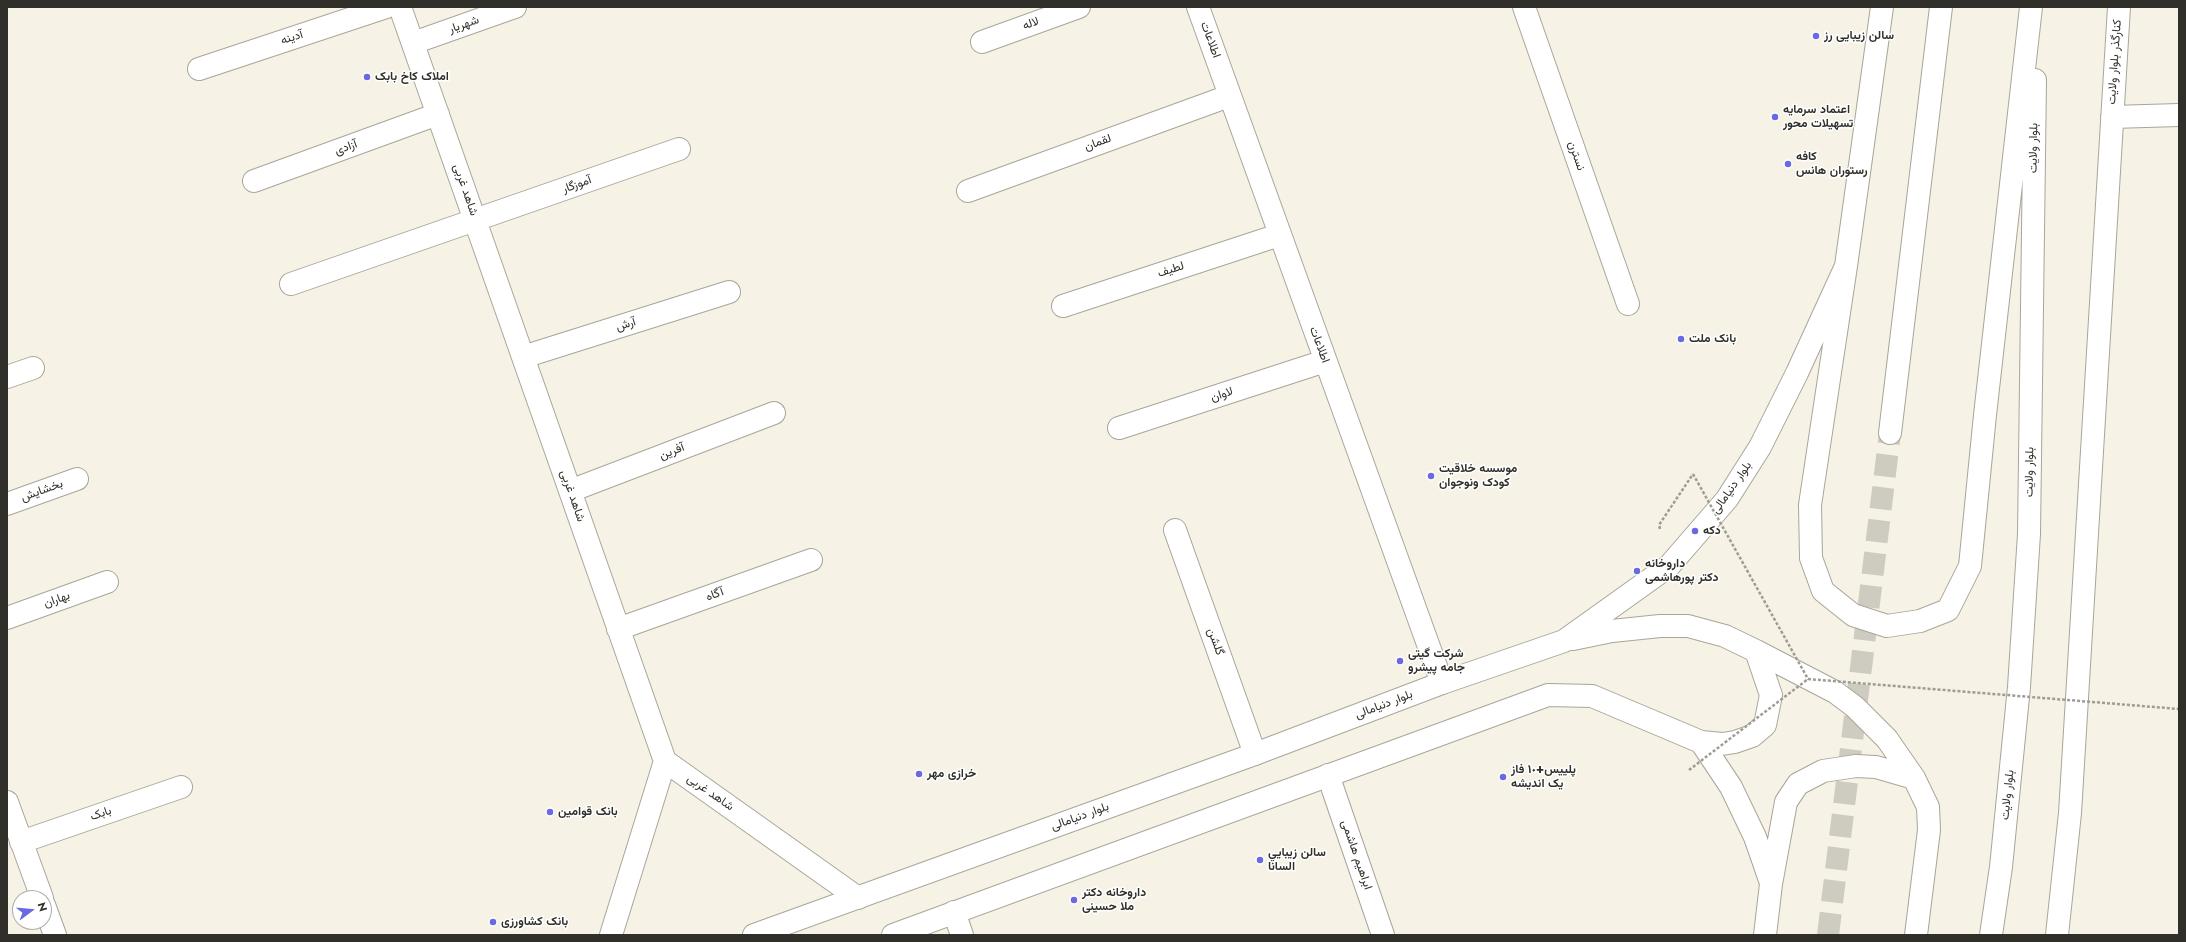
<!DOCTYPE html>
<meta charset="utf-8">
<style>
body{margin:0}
#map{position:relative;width:2186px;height:942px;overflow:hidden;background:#f6f2e5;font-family:Jost,sans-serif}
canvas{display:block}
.frame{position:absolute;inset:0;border:8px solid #302f2a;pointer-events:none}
.north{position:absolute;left:12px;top:890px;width:40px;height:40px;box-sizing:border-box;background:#fff;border:1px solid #acacaa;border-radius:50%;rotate:74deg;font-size:11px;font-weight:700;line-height:16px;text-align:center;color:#302f2a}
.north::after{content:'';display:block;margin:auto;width:14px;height:18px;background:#6969e2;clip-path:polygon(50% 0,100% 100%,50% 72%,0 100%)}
</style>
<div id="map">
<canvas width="2186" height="942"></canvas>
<div class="frame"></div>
<div class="north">N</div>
</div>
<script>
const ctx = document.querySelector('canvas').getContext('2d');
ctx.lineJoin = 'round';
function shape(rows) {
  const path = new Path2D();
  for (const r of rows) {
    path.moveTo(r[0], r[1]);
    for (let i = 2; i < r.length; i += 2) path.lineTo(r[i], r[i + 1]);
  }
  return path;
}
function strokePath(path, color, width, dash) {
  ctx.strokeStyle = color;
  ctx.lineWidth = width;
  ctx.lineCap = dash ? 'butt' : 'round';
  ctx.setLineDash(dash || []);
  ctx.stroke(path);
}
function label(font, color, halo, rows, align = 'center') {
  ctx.font = font + ' Jost,Vazirmatn,sans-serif';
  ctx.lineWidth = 3;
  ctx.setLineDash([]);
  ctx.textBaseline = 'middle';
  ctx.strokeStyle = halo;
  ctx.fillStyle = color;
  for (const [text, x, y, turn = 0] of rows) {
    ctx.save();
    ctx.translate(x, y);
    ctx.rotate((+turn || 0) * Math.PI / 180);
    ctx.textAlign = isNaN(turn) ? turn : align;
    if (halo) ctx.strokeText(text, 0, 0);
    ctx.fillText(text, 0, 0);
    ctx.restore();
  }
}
strokePath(shape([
 [1828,935,1890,433]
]), '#cecbc0', 22, [22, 11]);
const minor = shape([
 [400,7,665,761,858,898],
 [1198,7,1442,683],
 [1524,7,1628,304],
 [982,42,1079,7],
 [413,43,515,7],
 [199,69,386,7],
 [254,181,438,114],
 [968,191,1229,96],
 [291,284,679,149],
 [1063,306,1279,235],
 [523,357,729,292],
 [7,377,33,368],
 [1119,428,1325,361],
 [570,491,774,413],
 [7,504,77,479],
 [1175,530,1255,754],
 [7,618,107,582],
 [618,629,811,560],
 [1328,775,1383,935],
 [7,802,42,898],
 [21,842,181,787],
 [44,905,55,935],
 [954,912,962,935],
 [611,935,665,761]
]);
const major = shape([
 [1882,7,1846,266,1810,505,1811,558,1823,591,1853,615,1887,626,1920,621,1948,610,1970,566,1985,415,2031,7],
 [2112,117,2179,115],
 [1890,433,1941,7],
 [1756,651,1835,692,1855,707,1887,739,1914,778,1928,807,1929,830,1916,935],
 [1701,742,1731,787,1755,837,1771,883],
 [754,935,1255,754,1442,683,1564,641,1669,566,1727,499,1760,447,1797,373,1846,266],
 [893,935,1548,695,1592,696,1701,742,1722,744,1735,742,1752,736,1765,725,1771,695,1756,651,1725,636,1688,626,1660,626,1612,631,1573,639],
 [1765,935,1771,884,1786,802,1798,784,1823,771,1856,766,1876,767,1914,778],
 [1991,935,2001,867,2019,687,2029,534,2035,80],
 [2057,935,2070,813,2119,7]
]);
strokePath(minor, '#a9a599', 24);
strokePath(major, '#a9a599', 24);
strokePath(shape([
 [1660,529,1659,525,1693,474]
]), '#9f9d93', 2.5, [3, 2]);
strokePath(minor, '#fff', 22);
strokePath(major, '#fff', 22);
strokePath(shape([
 [1693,474,1808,679,2179,709],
 [1689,770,1808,679]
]), '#9f9d93', 2.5, [3, 2]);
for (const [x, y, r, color] of [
 [1816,36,4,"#6969e2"],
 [367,77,4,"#6969e2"],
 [1775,117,4,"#6969e2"],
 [1788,164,4,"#6969e2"],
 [1681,339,4,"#6969e2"],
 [1431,476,4,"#6969e2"],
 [1695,531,4,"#6969e2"],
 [1637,571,4,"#6969e2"],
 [1400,661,4,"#6969e2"],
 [919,774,4,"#6969e2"],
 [1503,777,4,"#6969e2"],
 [550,812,4,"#6969e2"],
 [1260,860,4,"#6969e2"],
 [1074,900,4,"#6969e2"],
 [493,922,4,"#6969e2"]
]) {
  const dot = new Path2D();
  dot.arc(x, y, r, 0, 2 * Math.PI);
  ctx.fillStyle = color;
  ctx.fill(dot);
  strokePath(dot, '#fff', 1.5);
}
label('12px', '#302f2a', '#fff', [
 ["لاله",1031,24,-20],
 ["شهریار",464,25,-19],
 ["آدینه",292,38,-18],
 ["اطلاعات",1210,40,70],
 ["کنارگذر بلوار ولایت",2115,62,-86],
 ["لقمان",1098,143,-20],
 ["آزادی",346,148,-20],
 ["بلوار ولایت",2034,148,-89],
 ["نسترن",1576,156,71],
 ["آموزگار",577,185,-20],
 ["شاهد غربی",465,190,71],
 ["لطیف",1171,270,-18],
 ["آرش",626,325,-18],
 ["اطلاعات",1319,345,70],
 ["لاوان",1222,395,-18],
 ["آفرین",672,452,-21],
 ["بلوار ولایت",2030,472,-89],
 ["بلوار دنیامالی",1732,488,-55],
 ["بخشایش",42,491,-20],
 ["شاهد غربی",572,496,71],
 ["آگاه",715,595,-20],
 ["بهاران",57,600,-20],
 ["گلشن",1215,642,70],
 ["بلوار دنیامالی",1384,705,-21],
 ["شاهد غربی",710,793,35],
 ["بلوار ولایت",2008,795,-84],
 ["بابک",101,814,-19],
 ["بلوار دنیامالی",1080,817,-20],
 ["ابراهیم هاشمی",1356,855,71]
]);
label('bold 12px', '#302f2a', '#fff', [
 ["سالن زیبایی رز",1824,36],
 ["املاک کاخ بابک",375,77],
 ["اعتماد سرمایه",1783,110],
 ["تسهیلات محور",1783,124],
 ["کافه",1796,157],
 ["رستوران هانس",1796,171],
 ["بانک ملت",1689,339],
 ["موسسه خلاقیت",1439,469],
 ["کودک ونوجوان",1439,483],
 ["دکه",1703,531],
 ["داروخانه",1645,564],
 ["دکتر پورهاشمی",1645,578],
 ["شرکت گیتی",1408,654],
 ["جامه پیشرو",1408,668],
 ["پلییس+١٠ فاز",1511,770],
 ["یک اندیشه",1511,784],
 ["خرازی مهر",927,774],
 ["بانک قوامین",558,812],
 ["سالن زيبايي",1268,853],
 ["السانا",1268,867],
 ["داروخانه دکتر",1082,893],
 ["ملا حسینی",1082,907],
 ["بانک کشاورزی",501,922]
], 'left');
</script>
